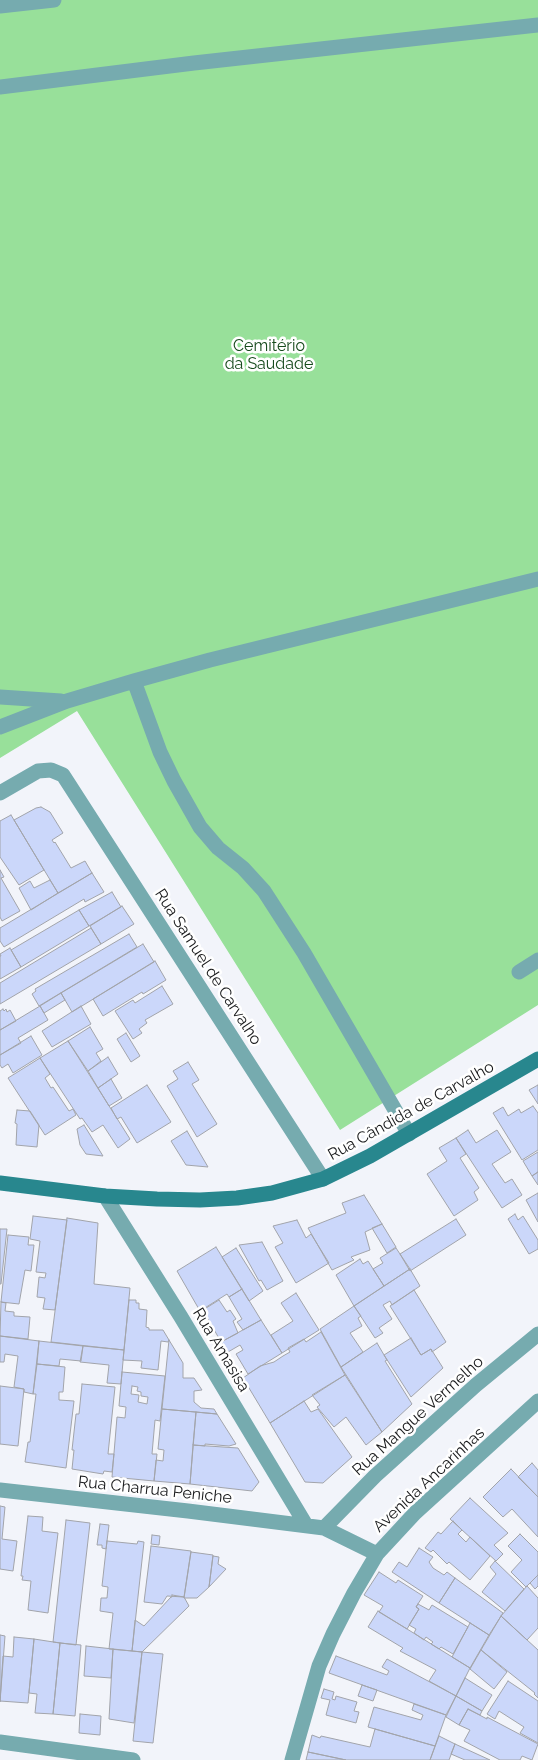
<!DOCTYPE html>
<meta charset="utf-8">
<style>
body{margin:0}
canvas{display:block;background:#f2f4fa}
</style>
<canvas width="538" height="1760"></canvas>
<script>
const ctx = document.querySelector('canvas').getContext('2d');
ctx.lineJoin = 'round';
function fill(path, color) {
  ctx.fillStyle = color;
  ctx.fill(path, 'evenodd');
}
function shape(rows) {
  const path = new Path2D();
  for (const r of rows) {
    path.moveTo(r[0], r[1]);
    for (let i = 2; i < r.length; i += 2) path.lineTo(r[i], r[i + 1]);
  }
  return path;
}
function strokePath(path, color, width, dash) {
  ctx.strokeStyle = color;
  ctx.lineWidth = width;
  ctx.lineCap = dash ? 'butt' : 'round';
  ctx.setLineDash(dash || []);
  ctx.stroke(path);
}
function label(font, color, halo, rows, align = 'center') {
  ctx.font = font + ' Raleway,sans-serif';
  ctx.lineWidth = 5;
  ctx.setLineDash([]);
  ctx.textBaseline = 'middle';
  ctx.strokeStyle = halo;
  ctx.fillStyle = color;
  for (const [text, x, y, turn = 0] of rows) {
    ctx.save();
    ctx.translate(x, y);
    ctx.rotate((+turn || 0) * Math.PI / 180);
    ctx.textAlign = isNaN(turn) ? turn : align;
    if (halo) ctx.strokeText(text, 0, 0);
    ctx.fillText(text, 0, 0);
    ctx.restore();
  }
}
fill(shape([
 [0,0,538,0,538,1005,340,1130,77,711,0,758]
]), '#98e09a');
const building = shape([
 [41,807,50,812,63,833,52,840,54,843,55,842,71,868,85,861,92,873,58,893,14,820,36,808,41,807],
 [11,815,44,870,19,885,0,857,0,821,11,815],
 [0,870,4,877,1,878,20,911,2,921,0,917,0,870],
 [92,873,104,892,85,902,84,899,4,947,0,941,0,928,92,873],
 [50,880,58,893,31,910,19,888,30,881,34,888,50,880],
 [112,892,121,907,89,926,79,910,112,892],
 [122,906,134,924,101,944,90,926,122,906],
 [79,910,89,926,21,967,11,950,79,910],
 [91,928,101,944,0,1004,0,983,91,928],
 [129,934,137,947,39,1006,32,994,36,991,35,989,129,934],
 [143,944,154,962,72,1012,61,993,143,944],
 [10,948,21,967,0,979,0,956,1,956,0,954,10,948],
 [155,961,166,980,143,994,142,992,103,1016,93,999,155,961],
 [162,986,173,1004,145,1020,147,1023,139,1029,142,1033,133,1039,115,1011,133,1000,135,1003,162,986],
 [61,993,65,1000,44,1013,40,1006,61,993],
 [40,1006,48,1020,18,1038,21,1043,0,1055,0,1030,40,1006],
 [81,1006,91,1024,52,1047,42,1031,81,1006],
 [3,1009,4,1011,6,1009,7,1012,10,1010,16,1021,0,1030,0,1011,3,1009],
 [90,1027,103,1049,96,1053,101,1061,88,1071,68,1041,90,1027],
 [126,1033,140,1056,131,1062,117,1039,126,1033],
 [31,1036,42,1055,13,1073,8,1064,2,1068,0,1065,0,1055,31,1036],
 [68,1041,130,1139,118,1148,103,1125,92,1132,82,1118,80,1119,40,1058,68,1041],
 [108,1057,118,1074,98,1088,88,1071,108,1057],
 [40,1058,50,1074,45,1078,51,1088,53,1087,69,1111,73,1109,76,1115,45,1135,8,1078,40,1058],
 [188,1062,199,1080,192,1084,217,1124,197,1137,167,1086,178,1079,173,1071,188,1062],
 [111,1079,122,1098,109,1106,98,1088,111,1079],
 [147,1085,171,1122,137,1143,121,1117,117,1119,111,1108,147,1085],
 [538,1085,538,1104,529,1090,538,1085],
 [533,1106,538,1113,538,1150,522,1160,493,1113,503,1107,508,1116,519,1109,521,1113,533,1106],
 [17,1110,30,1111,39,1125,37,1147,16,1145,17,1124,15,1123,17,1110],
 [84,1125,103,1156,86,1154,80,1145,77,1129,84,1125],
 [468,1130,476,1143,497,1130,511,1152,492,1164,505,1183,512,1179,522,1195,502,1208,456,1138,468,1130],
 [187,1131,208,1167,186,1165,171,1141,187,1131],
 [456,1138,466,1154,460,1158,479,1188,474,1192,478,1200,454,1216,427,1174,447,1161,439,1148,456,1138],
 [538,1152,538,1172,532,1176,523,1161,538,1152],
 [538,1172,538,1185,532,1176,538,1172],
 [538,1193,538,1222,526,1200,538,1193],
 [364,1195,382,1224,365,1232,370,1250,351,1257,354,1260,332,1270,308,1228,346,1213,342,1203,364,1195],
 [515,1214,518,1220,523,1216,538,1240,538,1249,529,1254,508,1219,515,1214],
 [33,1216,67,1220,55,1310,43,1309,45,1298,37,1297,39,1277,45,1278,46,1273,36,1272,40,1241,30,1239,33,1216],
 [67,1218,98,1223,94,1284,130,1288,124,1350,51,1342,67,1218],
 [456,1219,466,1235,410,1271,400,1254,456,1219],
 [297,1220,306,1238,311,1234,329,1263,296,1283,275,1247,283,1243,273,1226,297,1220],
 [382,1224,396,1247,387,1253,372,1228,382,1224],
 [0,1229,7,1229,1,1284,0,1284,0,1229],
 [8,1235,29,1237,28,1245,34,1245,31,1271,25,1270,19,1304,1,1302,8,1235],
 [262,1242,283,1281,267,1290,261,1280,259,1281,239,1245,262,1242],
 [216,1247,242,1289,229,1297,227,1294,200,1311,177,1271,216,1247],
 [236,1248,263,1291,249,1301,222,1257,236,1248],
 [396,1248,410,1269,384,1286,373,1269,383,1263,380,1258,396,1248],
 [360,1259,363,1264,368,1261,384,1286,354,1306,336,1275,360,1259],
 [410,1269,420,1286,392,1305,390,1301,383,1305,392,1319,379,1328,383,1333,375,1338,354,1306,410,1269],
 [242,1289,261,1320,243,1330,237,1322,242,1319,229,1297,242,1289],
 [414,1290,446,1342,432,1352,431,1349,421,1355,390,1306,414,1290],
 [296,1293,319,1330,282,1353,271,1335,293,1321,281,1303,296,1293],
 [129,1300,136,1300,136,1303,139,1303,139,1309,147,1310,146,1327,149,1328,149,1330,163,1330,169,1340,168,1342,161,1341,158,1370,141,1368,142,1361,123,1360,129,1300],
 [219,1300,227,1312,230,1310,236,1319,233,1321,238,1333,221,1342,203,1310,219,1300],
 [1,1302,6,1303,5,1311,14,1312,14,1316,30,1317,28,1339,0,1336,1,1302],
 [354,1306,361,1316,358,1318,362,1326,350,1333,363,1352,341,1367,320,1329,354,1306],
 [261,1320,282,1353,248,1374,236,1354,243,1350,240,1345,228,1352,221,1342,261,1320],
 [321,1332,345,1375,270,1423,243,1378,260,1366,274,1362,283,1356,290,1352,288,1348,304,1339,306,1342,321,1332],
 [0,1336,39,1341,33,1394,24,1392,24,1389,14,1387,18,1356,5,1354,4,1362,0,1362,0,1336],
 [411,1338,421,1355,431,1349,443,1368,411,1397,384,1355,411,1338],
 [169,1340,183,1363,183,1378,194,1378,202,1390,194,1391,194,1402,201,1408,214,1409,217,1414,162,1409,169,1340],
 [39,1341,83,1346,81,1361,60,1359,59,1366,37,1364,39,1341],
 [377,1343,387,1360,385,1361,412,1404,382,1432,341,1367,377,1343],
 [83,1346,124,1350,121,1384,107,1383,109,1365,80,1362,83,1346],
 [37,1364,65,1367,63,1392,59,1392,59,1400,74,1401,66,1468,25,1462,28,1442,30,1442,36,1394,33,1394,37,1364],
 [122,1372,165,1376,160,1421,155,1420,152,1454,157,1454,154,1481,112,1477,117,1417,125,1418,126,1407,119,1406,122,1372],
 [132,1386,138,1387,137,1391,141,1392,141,1396,148,1397,147,1404,138,1402,139,1395,131,1394,132,1386],
 [345,1375,382,1432,366,1445,346,1417,334,1427,317,1407,320,1405,312,1395,345,1375],
 [82,1384,115,1387,108,1454,114,1454,112,1472,104,1471,103,1474,72,1469,74,1450,72,1450,76,1414,79,1414,82,1384],
 [0,1386,24,1389,18,1446,0,1444,0,1386],
 [304,1401,311,1412,318,1409,352,1457,323,1483,305,1482,270,1423,304,1401],
 [162,1409,196,1412,190,1484,154,1481,156,1460,163,1461,164,1450,158,1449,162,1409],
 [196,1412,217,1414,236,1444,229,1446,205,1444,205,1446,193,1445,196,1412],
 [193,1445,238,1448,259,1482,252,1491,190,1484,193,1445],
 [532,1463,538,1470,538,1497,518,1477,532,1463],
 [511,1469,538,1497,538,1537,512,1509,503,1517,483,1497,511,1469],
 [470,1498,508,1533,494,1545,503,1554,496,1561,450,1519,470,1498],
 [0,1506,5,1507,2,1539,17,1541,13,1571,0,1569,0,1506],
 [28,1516,43,1517,42,1531,58,1533,48,1613,28,1610,31,1581,22,1580,23,1576,21,1576,28,1516],
 [66,1520,90,1523,76,1645,53,1642,66,1520],
 [453,1521,462,1530,458,1534,466,1542,470,1537,490,1556,470,1580,449,1562,447,1564,433,1550,431,1552,425,1548,438,1532,441,1534,453,1521],
 [100,1524,109,1525,106,1549,102,1548,102,1545,97,1545,100,1524],
 [520,1534,538,1552,538,1575,526,1587,511,1572,522,1560,508,1546,520,1534],
 [152,1535,160,1536,159,1545,151,1544,152,1535],
 [107,1541,137,1544,138,1541,144,1542,132,1651,109,1649,113,1613,100,1611,101,1598,107,1598,108,1587,102,1586,107,1541],
 [151,1546,191,1551,184,1597,167,1596,162,1604,144,1602,151,1546],
 [419,1548,433,1557,429,1562,433,1568,444,1575,447,1572,455,1578,439,1603,392,1572,399,1562,407,1567,419,1548],
 [191,1552,213,1555,209,1587,197,1598,184,1598,191,1552],
 [213,1556,219,1557,218,1564,226,1569,209,1587,213,1556],
 [495,1561,524,1589,505,1611,482,1592,496,1574,490,1567,495,1561],
 [379,1572,396,1583,398,1580,423,1596,416,1607,419,1609,407,1629,379,1612,383,1606,364,1595,379,1572],
 [538,1575,538,1586,535,1589,530,1583,538,1575],
 [455,1578,503,1613,489,1635,439,1603,455,1578],
 [527,1586,538,1598,538,1628,527,1640,501,1616,527,1586],
 [172,1595,184,1597,189,1606,142,1652,132,1651,135,1620,144,1626,171,1597,172,1597,172,1595],
 [418,1604,429,1610,432,1605,468,1627,453,1654,441,1647,439,1649,431,1644,433,1642,426,1637,424,1640,414,1633,416,1629,409,1625,419,1609,416,1607,418,1604],
 [378,1611,470,1668,456,1696,429,1681,436,1670,400,1651,403,1648,368,1627,378,1611],
 [501,1616,538,1650,538,1698,534,1694,535,1693,481,1650,501,1616],
 [470,1623,489,1635,470,1668,452,1657,470,1623],
 [0,1635,5,1636,0,1702,0,1635],
 [14,1637,34,1639,28,1703,0,1701,3,1656,13,1657,14,1637],
 [34,1639,60,1643,53,1714,35,1713,37,1694,29,1693,34,1639],
 [60,1643,81,1645,75,1716,53,1714,60,1643],
 [86,1646,113,1649,111,1678,84,1676,86,1646],
 [113,1649,142,1652,134,1723,109,1719,113,1649],
 [481,1650,507,1672,494,1689,470,1669,481,1650],
 [142,1652,163,1654,153,1743,133,1741,142,1652],
 [336,1656,387,1675,389,1671,382,1667,387,1659,456,1696,446,1715,329,1673,336,1656],
 [465,1678,492,1695,482,1711,456,1696,465,1678],
 [508,1681,538,1701,538,1743,520,1733,524,1727,499,1711,495,1719,487,1714,508,1681],
 [362,1685,377,1690,373,1701,358,1696,362,1685],
 [324,1689,334,1692,332,1699,335,1700,336,1696,357,1702,354,1711,359,1712,356,1723,326,1715,330,1700,321,1698,324,1689],
 [456,1696,482,1711,480,1715,468,1709,459,1725,446,1717,456,1696],
 [414,1704,446,1715,435,1746,368,1727,374,1707,421,1720,423,1715,412,1710,414,1704],
 [468,1709,487,1719,487,1717,538,1744,532,1760,522,1756,520,1760,500,1760,464,1741,470,1730,459,1725,468,1709],
 [80,1714,101,1716,100,1735,79,1733,80,1714],
 [375,1729,435,1746,430,1760,346,1760,308,1752,312,1735,320,1738,321,1736,370,1747,375,1729],
 [439,1736,455,1744,449,1760,430,1760,439,1736],
 [455,1744,490,1760,465,1760,451,1754,455,1744],
 [308,1752,346,1760,306,1760,308,1752]
]);
fill(building, '#cbd7fa');
strokePath(building, '#a2a4aa', 1);
strokePath(shape([
 [0,6,54,0],
 [0,87,194,63,538,25],
 [134,681,160,752,174,781,200,827,218,848,243,868,264,891,304,953,409,1134],
 [0,697,61,701],
 [0,727,67,701,134,681,210,660,538,579],
 [519,972,538,960]
]), '#76abaf', 15);
strokePath(shape([
 [0,793,38,771,51,770,63,775,323,1179],
 [105,1196,181,1317,306,1525],
 [0,1490,188,1511,324,1528,377,1554],
 [324,1528,375,1476,476,1385,538,1334],
 [0,1742,133,1760],
 [292,1760,319,1666,333,1634,354,1593,377,1554,415,1513,538,1401]
]), '#76abaf', 15);
strokePath(shape([
 [0,1183,105,1196,157,1199,200,1200,237,1198,272,1193,323,1179,370,1156,538,1059]
]), '#28878e', 15);
label('16px', '#164a1c', '#fff', [
 ["Cemitério",269,346],
 ["da Saudade",269,364]
]);
label('16px', '#17181a', '#fff', [
 ["Rua Samuel de Carvalho",208,967,57],
 ["Rua Cândida de Carvalho",411,1111,-29],
 ["Rua Amasisa",221,1350,59],
 ["Rua Mangue Vermelho",418,1416,-42],
 ["Avenida Ancarinhas",429,1480,-43],
 ["Rua Charrua Peniche",155,1490,6]
]);
</script>
